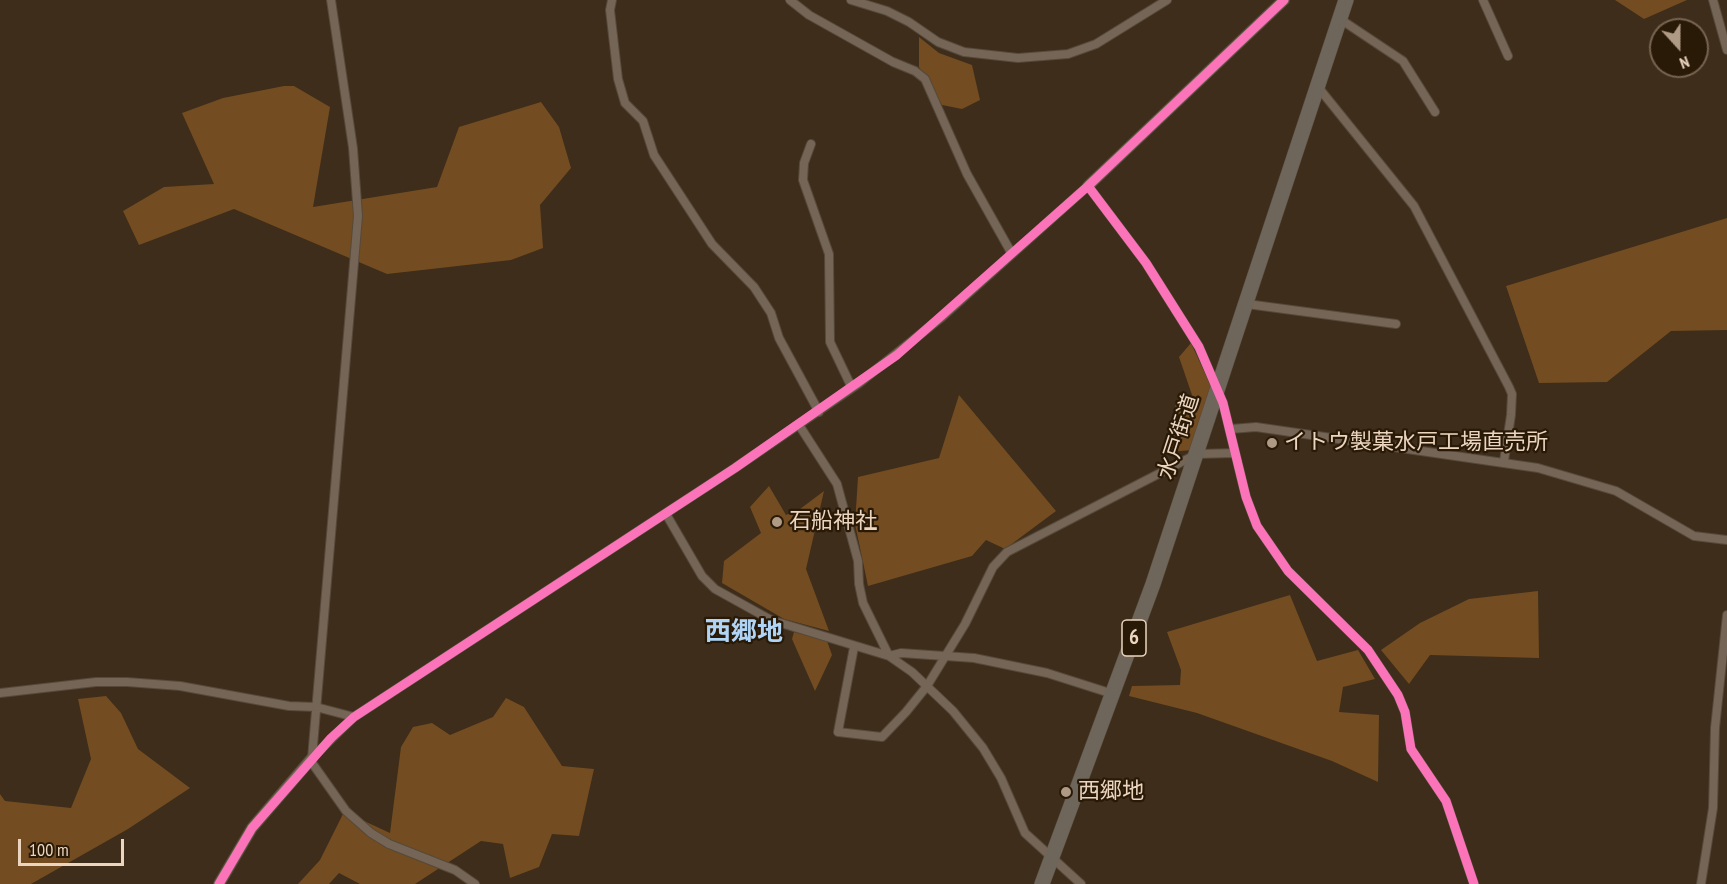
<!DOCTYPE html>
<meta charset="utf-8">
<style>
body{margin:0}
#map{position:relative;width:1727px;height:884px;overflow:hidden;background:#3d2d1a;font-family:"PT Sans Narrow",sans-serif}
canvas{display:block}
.north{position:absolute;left:1649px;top:18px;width:60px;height:60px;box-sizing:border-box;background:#291907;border:2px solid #776451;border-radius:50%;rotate:159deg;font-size:16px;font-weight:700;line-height:24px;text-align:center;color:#ecd5bf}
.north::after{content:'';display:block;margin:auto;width:21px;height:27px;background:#af9a85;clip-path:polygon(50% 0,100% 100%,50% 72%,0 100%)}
.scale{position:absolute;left:18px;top:839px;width:106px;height:27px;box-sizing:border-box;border:3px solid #ecd5bf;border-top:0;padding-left:8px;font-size:18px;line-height:21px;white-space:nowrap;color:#ecd5bf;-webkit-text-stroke:4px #291907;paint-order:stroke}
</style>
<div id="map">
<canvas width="1727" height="884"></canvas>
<div class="north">N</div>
<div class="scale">100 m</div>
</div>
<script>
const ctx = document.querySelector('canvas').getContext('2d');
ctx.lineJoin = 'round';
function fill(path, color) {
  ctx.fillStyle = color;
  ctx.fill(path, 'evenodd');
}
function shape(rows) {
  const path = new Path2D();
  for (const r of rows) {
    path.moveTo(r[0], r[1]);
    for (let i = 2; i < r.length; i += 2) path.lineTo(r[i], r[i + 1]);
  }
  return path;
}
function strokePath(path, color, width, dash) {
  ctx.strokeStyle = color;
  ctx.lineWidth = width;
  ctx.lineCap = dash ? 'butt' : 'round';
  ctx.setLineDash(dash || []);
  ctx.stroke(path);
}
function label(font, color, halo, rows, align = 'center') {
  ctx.font = font + ' "PT Sans Narrow","Noto Sans JP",sans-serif';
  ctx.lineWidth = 4.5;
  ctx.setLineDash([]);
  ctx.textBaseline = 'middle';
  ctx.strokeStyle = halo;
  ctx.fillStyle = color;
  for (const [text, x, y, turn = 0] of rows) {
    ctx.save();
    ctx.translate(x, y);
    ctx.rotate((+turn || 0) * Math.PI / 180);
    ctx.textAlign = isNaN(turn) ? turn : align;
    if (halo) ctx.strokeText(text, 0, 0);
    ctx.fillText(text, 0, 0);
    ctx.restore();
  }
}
fill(shape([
 [1615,0,1687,0,1644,19],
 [919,37,939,53,972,65,980,100,962,109,942,105,919,67],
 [284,86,294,86,330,107,313,207,437,187,459,127,541,102,559,127,571,168,540,205,543,248,511,260,387,274,234,209,139,245,123,211,164,187,214,184,182,113,223,98],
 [1727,218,1727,330,1671,331,1607,382,1539,383,1506,286],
 [1191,343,1211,386,1193,450,1168,452,1176,402,1192,395,1179,357],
 [959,395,1056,511,1005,549,986,540,972,556,868,586,855,524,858,477,939,458],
 [769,486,786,515,800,509,824,491,806,569,829,631,784,619,722,583,724,561,761,533,750,507],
 [1538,591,1539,658,1430,655,1409,684,1381,650,1420,623,1469,599],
 [1290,595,1317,661,1358,650,1375,679,1343,687,1339,712,1379,715,1378,782,1332,761,1197,713,1129,696,1132,686,1180,685,1181,670,1167,632],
 [794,632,827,641,832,655,815,691,792,639],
 [106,696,121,713,138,749,190,788,128,829,31,884,0,884,0,794,5,801,71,808,91,759,78,699],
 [506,698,524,707,562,766,594,769,579,836,552,834,539,867,510,878,503,844,481,841,415,884,360,884,339,873,329,884,298,884,320,860,346,808,362,820,390,833,401,747,413,727,432,723,450,735,493,717]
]), '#734c21');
const minor = shape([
 [612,0,610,10,618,79,625,103,643,121,654,155,712,244,754,287,771,313,779,338,819,412],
 [790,0,809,15,893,62,915,71,925,79,967,174,1012,254],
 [851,0,887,11,909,22,938,42,964,52,1018,58,1068,54,1096,44,1167,0],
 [1483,0,1508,56],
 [1713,0,1727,50],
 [1340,19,1403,61,1435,112],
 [1318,87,1414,206,1509,387,1512,394,1511,415,1504,461],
 [811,144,804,163,803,180,829,254,830,342,852,388],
 [1247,304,1396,324],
 [799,425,837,484,858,561,859,584,863,603,889,656,901,653,974,658,1047,673,1113,694],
 [1231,429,1256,427,1538,468,1616,491,1694,536,1727,540],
 [666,514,702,576,715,589,771,620,889,656,912,672,953,711,983,748,1001,778,1025,833,1081,884],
 [854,647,838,732,882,737,906,712,927,686,965,624,993,567,1007,552,1197,454,1235,453],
 [0,693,96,682,127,682,180,686,289,706,316,707,354,717],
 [312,758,354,717,735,468,858,384,942,317,1088,186,1146,263,1199,347,1223,403,1246,497,1257,526,1288,571,1368,650,1398,695,1405,712,1411,749,1446,801,1474,884],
 [312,758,358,216,353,148,331,0],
 [310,760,346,811,371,833,389,844,455,870,475,884],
 [1701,884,1713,808,1715,728,1727,615]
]);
const tertiary = shape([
 [1088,186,1284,0],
 [219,884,252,828,312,758]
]);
const trunk = shape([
 [1042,884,1153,584,1346,0]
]);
strokePath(minor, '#56493a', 10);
strokePath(tertiary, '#56493a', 12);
strokePath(trunk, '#56493a', 16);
strokePath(minor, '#746556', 8);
strokePath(tertiary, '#746556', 10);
strokePath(trunk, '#6e665b', 15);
strokePath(shape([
 [1088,186,1146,263,1199,347,1223,403,1246,497,1257,526,1288,571,1368,650,1398,695,1405,712,1411,749,1446,801,1474,884],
 [219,884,252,828,331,738,354,717,735,468,897,355,1088,186,1284,0]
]), '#fb73b8', 9);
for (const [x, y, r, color] of [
 [1272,443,6,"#af9a85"],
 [777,522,6,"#af9a85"],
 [1066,792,6,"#af9a85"]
]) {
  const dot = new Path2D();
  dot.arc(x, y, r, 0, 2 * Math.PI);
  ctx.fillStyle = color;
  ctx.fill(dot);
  strokePath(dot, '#291907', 2);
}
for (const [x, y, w] of [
 [1134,638,24]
]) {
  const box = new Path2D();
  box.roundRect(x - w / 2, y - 18, w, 36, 4.5);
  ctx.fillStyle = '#291907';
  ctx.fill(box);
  strokePath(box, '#ecd5bf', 1.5);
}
label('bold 21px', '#ecd5bf', null, [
 ["6",1134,638]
]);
label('22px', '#ecd5bf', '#291907', [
 ["水戸街道",1179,437,-72]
]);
label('22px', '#ecd5bf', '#291907', [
 ["イトウ製菓水戸工場直売所",1284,443],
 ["石船神社",789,522],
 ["西郷地",1078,792]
], 'left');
label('bold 26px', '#b0d4f5', '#291907', [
 ["西郷地",744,633]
]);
</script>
